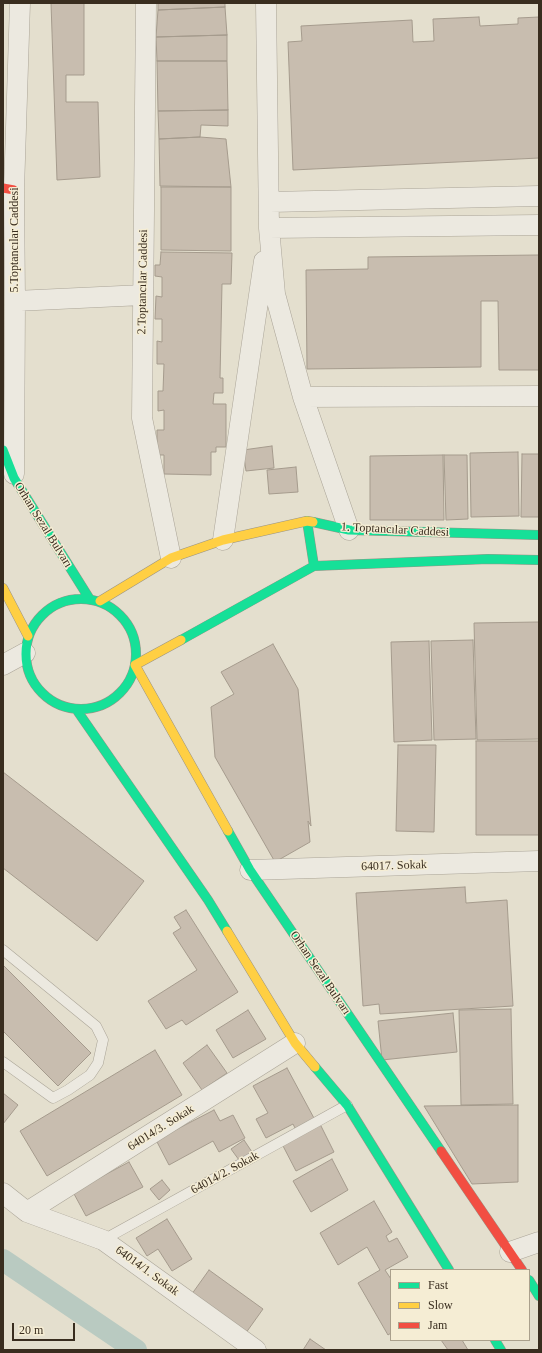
<!DOCTYPE html>
<meta charset="utf-8">
<style>
body{margin:0}
#map{position:relative;width:542px;height:1353px;overflow:hidden;background:#e4dfce;font-family:"Times New Roman",serif}
canvas{display:block}
.frame{position:absolute;inset:0;border:4px solid #392d1f;pointer-events:none}
.legend{position:absolute;left:390px;top:1269px;width:140px;height:72px;box-sizing:border-box;background:#f5edd4;border:1px solid #aaa08c;margin:0;padding:5px 7px;list-style:none;font-size:12px;color:#392d1f}
.legend li{display:flex;align-items:center;gap:8px;height:20px}
.legend b{width:20px;border:1px solid #aaa08c}
.scale{position:absolute;left:12px;top:1323px;width:63px;height:18px;box-sizing:border-box;border:2px solid #392d1f;border-top:0;padding-left:5px;font-size:12px;line-height:14px;white-space:nowrap;color:#392d1f;-webkit-text-stroke:3px #f5edd4;paint-order:stroke}
</style>
<div id="map">
<canvas width="542" height="1353"></canvas>
<div class="frame"></div>
<ul class="legend">
<li><b style="height:5px;background:#16e098"></b>Fast</li>
<li><b style="height:5px;background:#ffcf43"></b>Slow</li>
<li><b style="height:5px;background:#f24e42"></b>Jam</li>
</ul>
<div class="scale">20 m</div>
</div>
<script>
const ctx = document.querySelector('canvas').getContext('2d');
ctx.lineJoin = 'round';
function shape(rows) {
  const path = new Path2D();
  for (const r of rows) {
    if (r.length === 3) {
      path.moveTo(r[0] + r[2], r[1]);
      path.arc(r[0], r[1], r[2], 0, 2 * Math.PI);
      continue;
    }
    path.moveTo(r[0], r[1]);
    for (let i = 2; i < r.length; i += 2) path.lineTo(r[i], r[i + 1]);
  }
  return path;
}
function strokePath(path, color, width, dash) {
  ctx.strokeStyle = color;
  ctx.lineWidth = width;
  ctx.lineCap = dash ? 'butt' : 'round';
  ctx.setLineDash(dash || []);
  ctx.stroke(path);
}
function fill(path, color) {
  ctx.fillStyle = color;
  ctx.fill(path, 'evenodd');
}
function label(font, color, halo, rows, align = 'center') {
  ctx.font = font + ' "Times New Roman",serif';
  ctx.lineWidth = 3;
  ctx.setLineDash([]);
  ctx.textBaseline = 'middle';
  ctx.strokeStyle = halo;
  ctx.fillStyle = color;
  for (const [text, x, y, turn = 0] of rows) {
    ctx.save();
    ctx.translate(x, y);
    ctx.rotate((+turn || 0) * Math.PI / 180);
    ctx.textAlign = isNaN(turn) ? turn : align;
    if (halo) ctx.strokeText(text, 0, 0);
    ctx.fillText(text, 0, 0);
    ctx.restore();
  }
}
strokePath(shape([
 [3,1260,136,1350]
]), '#b9cac1', 22);
const building = shape([
 [51,3,84,3,84,75,66,75,66,102,98,102,100,177,57,180,51,3],
 [158,3,225,3,225,7,158,10,158,3],
 [225,7,227,35,156,37,158,10,225,7],
 [479,17,480,26,518,24,518,18,539,17,539,158,293,170,288,42,302,41,301,26,412,20,413,42,434,41,433,19,479,17],
 [227,35,227,61,157,61,156,37,227,35],
 [157,61,227,61,228,110,158,111,157,61],
 [228,110,228,126,201,125,200,137,159,139,158,111,228,110],
 [200,137,226,139,231,187,160,186,159,139,200,137],
 [161,187,231,187,231,251,161,250,161,187],
 [161,252,232,253,231,284,222,284,220,378,223,378,223,393,214,393,213,404,226,404,226,447,216,447,216,452,211,452,211,475,164,474,164,455,157,455,157,430,164,430,164,410,158,411,158,391,163,391,164,364,157,364,157,341,162,342,162,319,155,319,156,296,162,297,162,277,155,276,155,265,160,265,161,252],
 [539,255,539,370,499,370,498,301,481,301,481,367,307,369,306,270,368,269,368,257,539,255],
 [272,446,274,468,246,471,243,450,272,446],
 [518,452,519,516,471,517,470,453,518,452],
 [522,454,539,454,539,517,521,517,522,454],
 [443,455,444,520,370,520,370,456,443,455],
 [444,455,467,455,468,519,446,520,444,455],
 [296,467,298,492,269,494,267,470,296,467],
 [539,622,539,739,477,740,474,623,539,622],
 [473,640,476,739,434,740,431,641,473,640],
 [429,641,432,740,394,742,391,642,429,641],
 [273,644,298,689,311,826,308,821,310,842,275,862,215,757,211,707,234,694,221,672,273,644],
 [476,741,539,741,539,835,476,835,476,741],
 [398,745,436,745,434,832,396,831,398,745],
 [3,772,144,881,97,941,3,868,3,772],
 [465,887,466,903,507,900,513,1006,380,1014,379,1004,363,1006,356,893,465,887],
 [186,910,238,992,186,1025,182,1020,166,1029,148,1001,197,970,173,933,181,928,174,917,186,910],
 [3,965,91,1053,58,1086,3,1031,3,965],
 [511,1009,513,1104,461,1105,459,1010,511,1009],
 [248,1010,266,1039,233,1058,216,1030,248,1010],
 [453,1013,457,1052,382,1060,378,1021,453,1013],
 [207,1045,227,1073,202,1090,183,1063,207,1045],
 [155,1050,182,1095,47,1176,20,1131,155,1050],
 [287,1068,315,1120,296,1130,293,1124,266,1138,256,1119,268,1113,253,1086,287,1068],
 [3,1093,18,1105,3,1124,3,1093],
 [518,1105,518,1182,472,1184,424,1106,518,1105],
 [214,1110,220,1121,233,1115,245,1138,219,1152,213,1141,169,1165,156,1140,214,1110],
 [320,1124,334,1152,296,1171,282,1144,320,1124],
 [244,1140,252,1152,239,1160,231,1149,244,1140],
 [332,1159,348,1190,311,1212,293,1181,332,1159],
 [129,1162,143,1187,86,1216,73,1192,129,1162],
 [162,1180,170,1190,159,1200,150,1189,162,1180],
 [374,1201,392,1232,386,1236,389,1242,397,1238,408,1257,385,1270,391,1279,391,1333,388,1335,358,1283,380,1270,367,1247,338,1265,320,1233,374,1201],
 [167,1219,192,1259,172,1271,158,1249,147,1256,136,1238,167,1219],
 [209,1270,263,1309,243,1337,189,1298,209,1270],
 [310,1339,326,1350,303,1350,310,1339],
 [441,1340,462,1340,468,1350,448,1350,441,1340]
]);
fill(building, '#c8bdaf');
strokePath(building, '#a59b8d', 1);
const lane = shape([
 [3,950,96,1026,103,1040,98,1063,90,1075,68,1090,53,1098,3,1062],
 [103,1240,347,1105]
]);
const street = shape([
 [146,3,142,418,171,558],
 [266,3,269,228,275,294,303,397,349,530],
 [270,202,539,196],
 [269,228,539,225],
 [15,301,143,295],
 [303,397,539,396],
 [14,474,15,301,14,190,20,3],
 [223,540,264,261],
 [3,665,25,653],
 [250,870,539,861],
 [3,1193,27,1212,103,1240,256,1350],
 [27,1212,295,1043],
 [510,1252,539,1242]
]);
const fast = shape([
 [3,450,14,478,89,598],
 [307,521,314,566],
 [313,522,349,530,539,535],
 [81,654,55],
 [181,640,314,566,488,559,539,560],
 [76,709,208,900,227,931],
 [228,831,250,870,441,1151],
 [315,1067,347,1105,449,1270],
 [529,1280,539,1296],
 [495,1340,501,1350]
]);
const slow = shape([
 [3,588,28,636],
 [100,601,171,558,223,540,307,521,313,522],
 [181,640,135,665,228,831],
 [227,931,295,1043,315,1067]
]);
const jam = shape([
 [3,188,14,190],
 [441,1151,522,1270]
]);
strokePath(lane, '#aaa497', 11);
strokePath(street, '#aaa497', 21);
strokePath(fast, '#999386', 10);
strokePath(slow, '#999386', 10);
strokePath(jam, '#999386', 10);
strokePath(lane, '#ece9e0', 10);
strokePath(street, '#ece9e0', 20);
strokePath(fast, '#16e098', 9);
strokePath(slow, '#ffcf43', 9);
strokePath(jam, '#f24e42', 9);
label('12px', '#392d1f', '#f5edd4', [
 ["5.Toptancılar Caddesi",15,240,-90],
 ["2.Toptancılar Caddesi",143,282,-89],
 ["Orhan Sezal Bulvarı",43,525,58],
 ["1. Toptancılar Caddesi",395,530,3],
 ["64017. Sokak",394,866,-2],
 ["Orhan Sezal Bulvarı",320,973,56],
 ["64014/3. Sokak",161,1128,-32],
 ["64014/2. Sokak",225,1173,-29],
 ["64014/1. Sokak",147,1271,36]
]);
</script>
